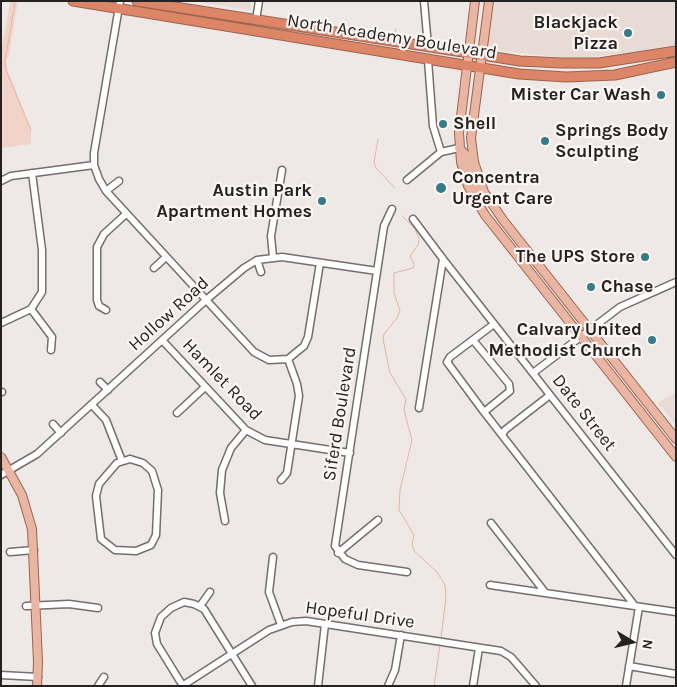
<!DOCTYPE html>
<style>
body{margin:0}
#map{position:relative;width:677px;height:687px;overflow:hidden;background:#eee8e6;font-family:Karla,sans-serif}
canvas{display:block}
.frame{position:absolute;inset:0;border:2px solid #252322;pointer-events:none}
.north{position:absolute;left:607px;top:617px;width:50px;height:50px;-webkit-text-stroke:4px #fcf5f3;paint-order:stroke;rotate:99deg;font-size:14px;font-weight:700;line-height:20px;text-align:center;color:#252322}
.north::after{content:'';display:block;margin:auto;width:18px;height:22px;background:#252322;clip-path:polygon(50% 0,100% 100%,50% 72%,0 100%)}
</style>
<div id="map">
<canvas width="677" height="687"></canvas>
<div class="frame"></div>
<div class="north">N</div>
</div>
<script>
const ctx = document.querySelector('canvas').getContext('2d');
ctx.lineJoin = 'round';
function fill(path, color) {
  ctx.fillStyle = color;
  ctx.fill(path, 'evenodd');
}
function shape(rows) {
  const path = new Path2D();
  for (const r of rows) {
    path.moveTo(r[0], r[1]);
    for (let i = 2; i < r.length; i += 2) path.lineTo(r[i], r[i + 1]);
  }
  return path;
}
function strokePath(path, color, width, dash) {
  ctx.strokeStyle = color;
  ctx.lineWidth = width;
  ctx.lineCap = dash ? 'butt' : 'round';
  ctx.setLineDash(dash || []);
  ctx.stroke(path);
}
function label(font, color, halo, rows, align = 'center') {
  ctx.font = font + ' Karla,sans-serif';
  ctx.lineWidth = 4.5;
  ctx.setLineDash([]);
  ctx.textBaseline = 'middle';
  ctx.strokeStyle = halo;
  ctx.fillStyle = color;
  for (const [text, x, y, turn = 0] of rows) {
    ctx.save();
    ctx.translate(x, y);
    ctx.rotate((+turn || 0) * Math.PI / 180);
    ctx.textAlign = isNaN(turn) ? turn : align;
    if (halo) ctx.strokeText(text, 0, 0);
    ctx.fillText(text, 0, 0);
    ctx.restore();
  }
}
fill(shape([
 [192,1,251,1,250,10],
 [495,1,676,1,676,45,627,53,590,57,557,57,494,50,487,42],
 [676,392,676,425,658,403]
]), '#e8dad5');
fill(shape([
 [10,1,18,1,8,59,6,59,7,69,31,130,31,144,1,148,1,53]
]), '#f1d3c8');
strokePath(shape([
 [15,3,5,61,6,70,31,130],
 [395,34,396,29],
 [378,139,374,162,376,168,395,188],
 [402,216,415,229,419,239,418,245,410,256,414,264,413,268,394,273,394,293,400,310,397,318,384,334,383,339,390,373,406,399,404,410,412,440,400,490,399,510,414,535,412,544,414,551,437,572,445,585,446,598,441,638],
 [434,686,440,645]
]), '#e4b5a5', 1);
const minor = shape([
 [120,1,94,153,94,165,99,179,106,191,254,352,269,360,288,359,304,346,308,337,320,263],
 [424,1,428,47],
 [256,20,259,1],
 [428,60,433,126,441,152],
 [407,180,441,152,459,148],
 [1,181,11,176,94,165],
 [106,191,119,181],
 [392,209,384,226,335,546,345,559,358,565,407,572],
 [413,219,443,259,676,555],
 [273,257,271,236,282,170],
 [257,260,261,272],
 [154,268,166,257],
 [31,309,52,337,51,350],
 [106,310,99,306,97,300,97,247,104,234,126,214],
 [1,323,31,309,42,292,42,250,32,173],
 [162,340,246,430,265,440,350,453],
 [473,340,509,384,510,391,484,412,635,606],
 [533,373,620,307,676,282],
 [100,382,108,390],
 [1,392,2,392],
 [92,405,106,420,122,461],
 [419,408,443,259],
 [484,412,447,362,450,357,494,324],
 [177,413,205,387],
 [53,424,61,433],
 [502,435,505,430,550,395],
 [130,459,143,463,152,471,158,490,156,535,151,545,136,551,115,550,101,539,96,496,99,484,117,463,130,459],
 [1,475,37,454,206,300,244,268,257,260,282,257,377,271],
 [281,480,287,473,299,396,297,384,288,359],
 [225,521,220,493,222,470,231,448,246,430],
 [491,523,544,591],
 [10,552,34,550],
 [338,553,378,520],
 [273,557,269,592,281,625],
 [490,585,676,612],
 [26,606,69,604,98,608],
 [200,606,210,592],
 [629,666,676,674],
 [1,675,38,677],
 [98,686,104,677],
 [182,686,269,630,292,622,306,621,501,651,511,657,536,686],
 [183,686,157,644,155,633,161,617,171,608,184,602,194,604,204,609,252,686],
 [318,686,325,624],
 [388,686,395,670,401,635],
 [473,686,479,648],
 [626,686,639,607]
]);
const major = shape([
 [475,1,459,133,461,162,468,186,485,215,676,457],
 [489,1,471,138,474,162,484,192,503,220,676,439],
 [459,148,466,155,474,184,482,197],
 [1,457,22,495,32,529,38,662,37,686]
]);
const highway = shape([
 [73,1,519,74,566,77,615,75,676,62],
 [137,1,520,61,561,63,599,63,676,51]
]);
strokePath(minor, '#746e6c', 9);
strokePath(major, '#9c634f', 10);
strokePath(highway, '#9c634f', 11);
strokePath(minor, '#fff', 6);
strokePath(major, '#eab6a4', 8);
strokePath(highway, '#dc8567', 9);
for (const [x, y, r, color] of [
 [628,33,5,"#367b89"],
 [661,95,5,"#367b89"],
 [443,124,5,"#367b89"],
 [545,141,5,"#367b89"],
 [441,188,6,"#367b89"],
 [322,201,5,"#367b89"],
 [645,257,5,"#367b89"],
 [591,287,5,"#367b89"],
 [652,340,5,"#367b89"]
]) {
  const dot = new Path2D();
  dot.arc(x, y, r, 0, 2 * Math.PI);
  ctx.fillStyle = color;
  ctx.fill(dot);
  strokePath(dot, '#fcf5f3', 2);
}
label('bold 18px', '#252322', '#fcf5f3', [
 ["Blackjack",618,23],
 ["Pizza",618,44],
 ["Mister Car Wash",651,95],
 ["Shell",453,124,"left"],
 ["Springs Body",555,131,"left"],
 ["Sculpting",555,152,"left"],
 ["Concentra",452,178,"left"],
 ["Urgent Care",452,199,"left"],
 ["Austin Park",312,191],
 ["Apartment Homes",312,212],
 ["The UPS Store",635,257],
 ["Chase",601,287,"left"],
 ["Calvary United",642,330],
 ["Methodist Church",642,351]
], 'right');
label('18px', '#252322', '#fcf5f3', [
 ["North Academy Boulevard",392,37,9],
 ["Hollow Road",169,314,-42],
 ["Hamlet Road",222,380,46],
 ["Date Street",584,413,52],
 ["Siferd Boulevard",340,414,-81],
 ["Hopeful Drive",360,615,8]
]);
</script>
